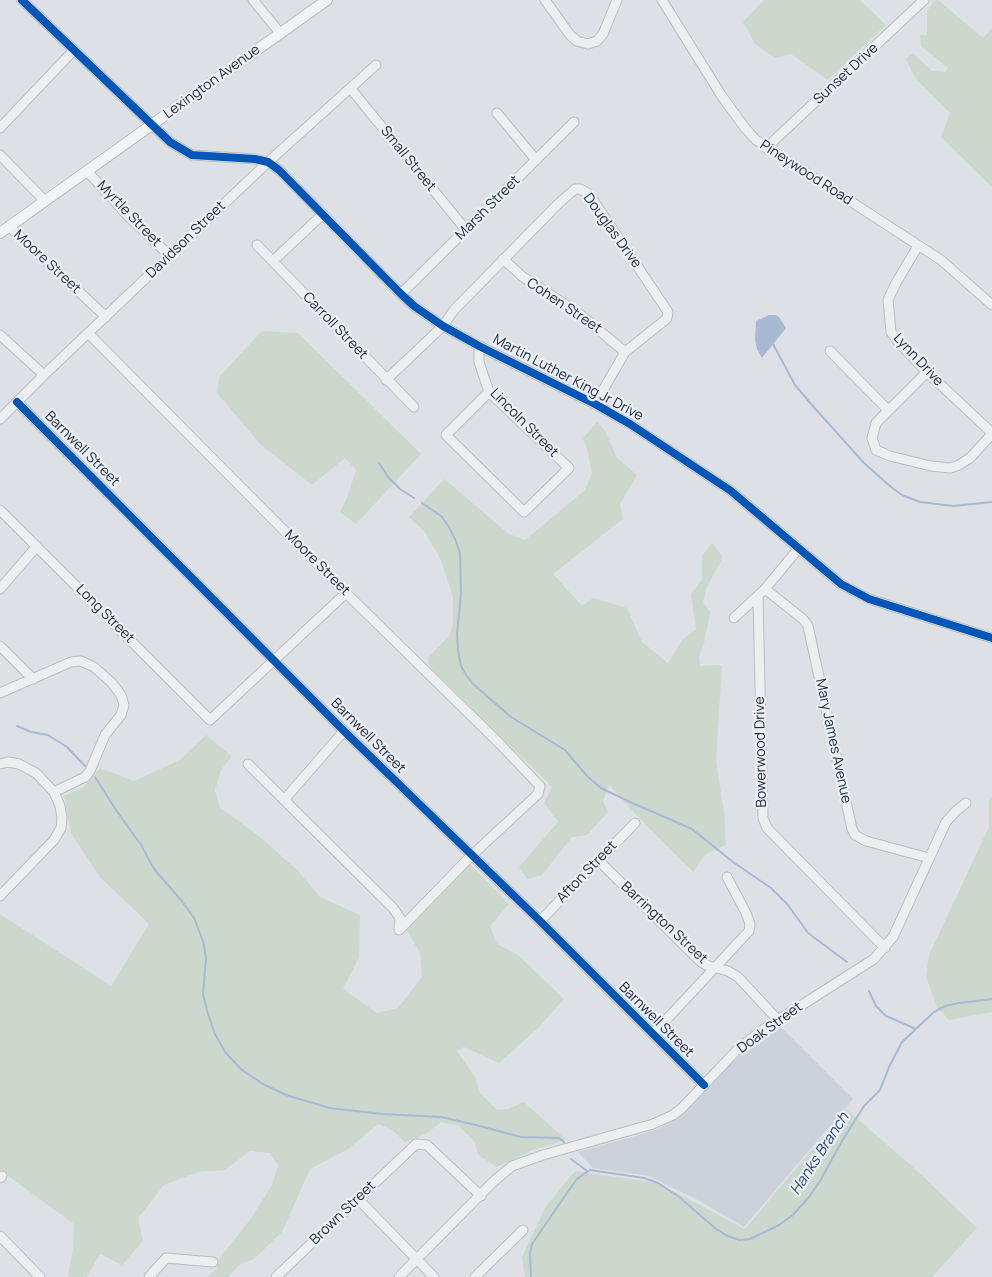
<!DOCTYPE html>
<style>
body{margin:0}
canvas{display:block;background:#dde0e4}
</style>
<canvas width="992" height="1277"></canvas>
<script>
const ctx = document.querySelector('canvas').getContext('2d');
ctx.lineJoin = 'round';
function fill(path, color) {
  ctx.fillStyle = color;
  ctx.fill(path, 'evenodd');
}
function shape(rows) {
  const path = new Path2D();
  for (const r of rows) {
    path.moveTo(r[0], r[1]);
    for (let i = 2; i < r.length; i += 2) path.lineTo(r[i], r[i + 1]);
  }
  return path;
}
function strokePath(path, color, width, dash) {
  ctx.strokeStyle = color;
  ctx.lineWidth = width;
  ctx.lineCap = dash ? 'butt' : 'round';
  ctx.setLineDash(dash || []);
  ctx.stroke(path);
}
function label(font, color, halo, rows, align = 'center') {
  ctx.font = font + ' Manrope,sans-serif';
  ctx.lineWidth = 4.5;
  ctx.setLineDash([]);
  ctx.textBaseline = 'middle';
  ctx.strokeStyle = halo;
  ctx.fillStyle = color;
  for (const [text, x, y, turn = 0] of rows) {
    ctx.save();
    ctx.translate(x, y);
    ctx.rotate((+turn || 0) * Math.PI / 180);
    ctx.textAlign = isNaN(turn) ? turn : align;
    if (halo) ctx.strokeText(text, 0, 0);
    ctx.fillText(text, 0, 0);
    ctx.restore();
  }
}
fill(shape([
 [780,1026,853,1099,744,1227,698,1200,649,1176,593,1168,578,1152,639,1135,658,1129,675,1120,689,1109,730,1065,749,1048]
]), '#cdd1da');
fill(shape([
 [764,0,860,0,886,25,828,80,791,54,775,58,755,44,743,22],
 [935,0,938,0,983,38,992,28,992,187,941,137,950,113,915,78,906,59,913,53,932,71,945,72,948,68,921,46,920,35,927,35,927,11],
 [262,331,298,333,421,454,356,524,340,512,347,498,356,470,345,458,312,485,260,444,217,393,219,377],
 [597,422,605,431,617,458,637,475,620,504,623,519,553,574,582,606,593,598,627,608,642,642,668,663,683,639,696,629,691,594,702,579,702,556,712,543,723,557,706,589,703,602,710,612,704,643,699,656,700,666,722,665,716,760,724,812,726,845,706,854,693,872,644,823,609,785,603,801,608,812,587,835,572,837,542,875,527,879,519,867,558,822,544,803,552,787,429,666,428,658,450,635,453,623,453,597,441,560,425,532,409,517,444,479,509,534,525,540,585,490,592,473,588,452,583,438],
 [206,735,232,756,221,770,215,790,220,808,259,836,297,870,320,897,360,915,359,957,343,989,377,1013,398,1008,422,977,420,953,405,927,468,862,509,904,490,926,497,944,518,955,564,999,539,1027,499,1063,464,1047,457,1051,475,1077,480,1093,497,1110,508,1109,524,1102,566,1140,530,1151,497,1167,478,1155,475,1142,459,1126,441,1122,426,1134,405,1142,392,1130,378,1124,348,1149,310,1169,282,1232,254,1259,239,1265,228,1277,206,1277,216,1270,221,1256,250,1220,272,1185,278,1166,270,1153,250,1151,225,1170,197,1172,164,1185,138,1218,143,1241,122,1265,100,1254,87,1277,68,1277,73,1248,74,1224,0,1170,0,914,111,986,149,924,100,877,71,833,64,796,83,788,100,768,134,781,180,760],
 [992,798,992,1012,949,1020,937,1007,926,976,929,955,989,827,989,801],
 [846,1109,914,1168,977,1228,932,1277,525,1277,522,1257,546,1206,575,1171,658,1183,745,1229]
]), '#ccd8cd');
fill(shape([
 [769,315,776,315,779,317,786,328,762,358,757,349,755,340,756,321]
]), '#a8bad3');
strokePath(shape([
 [773,344,795,385,811,404,864,463,891,487,902,495,920,502,953,506,992,502],
 [379,463,389,478,400,489,414,498],
 [422,503,441,516,449,527,456,541,460,554,461,594,457,634,458,650,461,666,466,675,473,684,511,717,565,750,587,776,601,788,630,802,692,829,733,862,771,888,788,905,808,933,847,962],
 [17,726,31,732,48,735,67,747,85,766],
 [95,777,116,810,141,845,154,869,181,900,194,918,203,941,206,958,203,994,208,1014,215,1034,225,1052,242,1070,263,1084,286,1095,330,1108,382,1114,441,1117,472,1124,521,1137,559,1138,564,1142],
 [869,991,876,1006,886,1016,916,1029],
 [571,1159,587,1171],
 [531,1277,530,1253,532,1244,569,1190,577,1179,590,1170,644,1178,658,1183,678,1196,716,1229,726,1235,739,1240,750,1239,779,1225,793,1215,809,1197,820,1181,842,1141,864,1106,880,1090,889,1067,902,1042,934,1012,945,1006,959,1003,992,999]
]), '#a8bad3', 2);
const minor = shape([
 [22,0,170,142,192,155,255,159,268,162,279,170,401,294,414,306,443,326,479,346,595,404,630,424,731,491,841,584,869,599,992,638],
 [253,0,280,33],
 [545,0,570,35,577,41,588,44,597,41,603,34,617,0],
 [662,0,721,95,745,128,756,140,941,260,992,305],
 [351,89,466,230],
 [497,113,536,160],
 [0,128,74,50],
 [766,148,924,0],
 [0,155,45,201],
 [88,172,129,217,170,256],
 [10,227,106,317],
 [257,245,414,407],
 [918,246,896,283,888,300,891,332,899,343,927,372,992,433],
 [503,259,523,277,577,312,625,352],
 [273,261,323,214],
 [401,294,574,122],
 [88,333,346,593,498,742,540,786,538,794,470,857,399,930],
 [0,335,44,375],
 [479,346,479,362,489,392,569,468,524,512,446,435,489,392],
 [830,351,888,410],
 [927,372,876,423,872,438,876,450,890,456,931,466,950,468,959,465,970,458,992,434],
 [386,380,443,326,454,310,558,204,575,189,580,189,589,194,668,312,667,318,664,321,625,352,595,404],
 [17,402,344,731,540,921,704,1085],
 [0,419,44,375,268,162,376,65],
 [0,510,210,720,346,593],
 [0,589,37,546],
 [765,589,803,619,808,626,852,829,855,835,866,841,929,858],
 [758,597,763,818,767,828,885,948],
 [734,618,765,589,799,548],
 [0,646,33,679],
 [0,693,71,662,81,661,94,667,112,683,121,695,124,705,121,715,105,735,90,771,85,777,54,792],
 [0,764,8,762,19,764,36,773,54,792,60,806,62,818,61,828,54,840,0,896],
 [248,764,393,908,400,918,399,930],
 [284,800,344,731],
 [598,860,701,962,706,965,728,971,738,977,777,1019],
 [540,921,635,823],
 [653,1034,749,931,750,924,746,913,727,877],
 [0,1178,2,1176],
 [358,1199,434,1277],
 [0,1236,40,1277],
 [149,1277,166,1258,213,1262],
 [276,1277,416,1144,427,1145,481,1196],
 [399,1277,493,1182,512,1166,543,1155,653,1124,673,1115,682,1108,737,1050,761,1031,874,959,893,937,946,822,956,811,966,803],
 [475,1277,523,1230]
]);
const major = shape([
 [0,233,327,0]
]);
strokePath(minor, '#babdc1', 11);
strokePath(major, '#babdc2', 12);
strokePath(minor, '#edeef0', 9);
strokePath(major, '#f2f3f4', 10);
strokePath(shape([
 [22,0,170,142,192,155,255,159,268,162,279,170,401,294,414,306,443,326,479,346,595,404,630,424,731,491,841,584,869,599,992,638],
 [17,402,344,731,540,921,704,1085]
]), '#0057b8', 8);
label('14px', '#232b3e', '#eaeef5', [
 ["Sunset Drive",846,74,-43],
 ["Lexington Avenue",212,82,-36],
 ["Small Street",408,159,51],
 ["Pineywood Road",806,173,33],
 ["Marsh Street",488,208,-45],
 ["Myrtle Street",129,214,46],
 ["Douglas Drive",612,231,54],
 ["Davidson Street",186,240,-44],
 ["Moore Street",47,262,43],
 ["Cohen Street",564,306,34],
 ["Carroll Street",335,326,46],
 ["Lynn Drive",918,360,47],
 ["Martin Luther King Jr Drive",568,378,28],
 ["Lincoln Street",524,423,45],
 ["Barnwell Street",82,449,45],
 ["Moore Street",317,563,45],
 ["Long Street",105,614,45],
 ["Barnwell Street",368,736,45],
 ["Mary James Avenue",833,741,78],
 ["Bowerwood Drive",761,752,-91],
 ["Afton Street",587,872,-46],
 ["Barrington Street",664,923,43],
 ["Barnwell Street",656,1020,45],
 ["Doak Street",770,1028,-36],
 ["Brown Street",343,1213,-44]
]);
label('italic 15px', '#294776', '#eaeef5', [
 ["Hanks Branch",820,1154,-57]
]);
</script>
